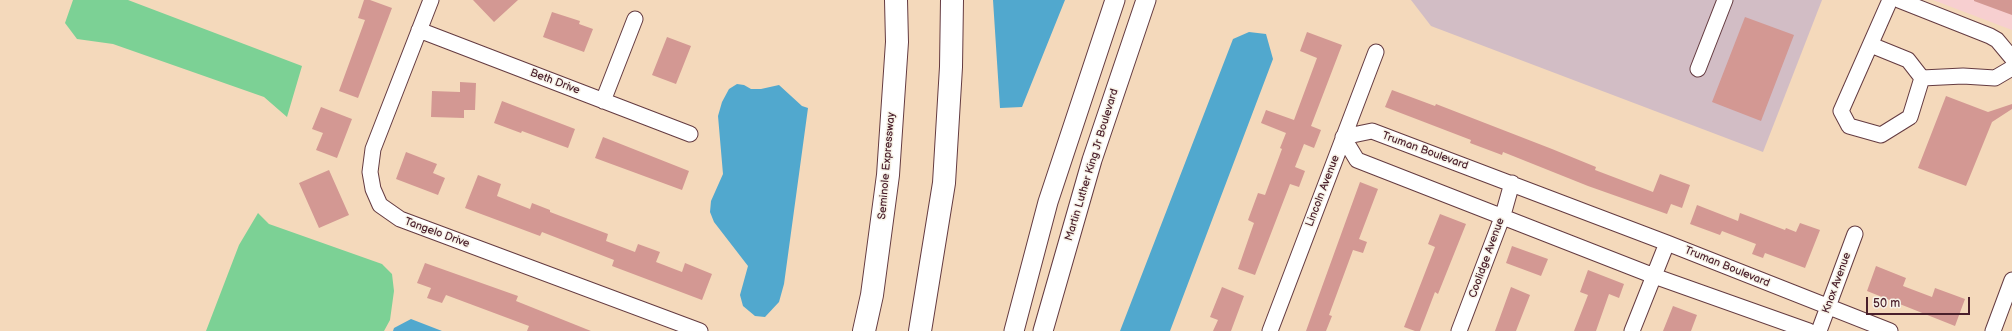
<!DOCTYPE html>
<style>
body{margin:0}
#map{position:relative;width:2012px;height:331px;overflow:hidden;background:#f4d9bb;font-family:"Balsamiq Sans",sans-serif}
canvas{display:block}
.scale{position:absolute;left:1866px;top:297px;width:104px;height:18px;box-sizing:border-box;border:2px solid #4a1f2b;border-top:0;padding-left:5px;font-size:12px;line-height:14px;white-space:nowrap;color:#4a1f2b;-webkit-text-stroke:3px #f7f3e8;paint-order:stroke}
</style>
<div id="map">
<canvas width="2012" height="331"></canvas>
<div class="scale">50 m</div>
</div>
<script>
const ctx = document.querySelector('canvas').getContext('2d');
ctx.lineJoin = 'round';
function fill(path, color) {
  ctx.fillStyle = color;
  ctx.fill(path, 'evenodd');
}
function shape(rows) {
  const path = new Path2D();
  for (const r of rows) {
    path.moveTo(r[0], r[1]);
    for (let i = 2; i < r.length; i += 2) path.lineTo(r[i], r[i + 1]);
  }
  return path;
}
function strokePath(path, color, width, dash) {
  ctx.strokeStyle = color;
  ctx.lineWidth = width;
  ctx.lineCap = dash ? 'butt' : 'round';
  ctx.setLineDash(dash || []);
  ctx.stroke(path);
}
function label(font, color, halo, rows, align = 'center') {
  ctx.font = font + ' "Balsamiq Sans",sans-serif';
  ctx.lineWidth = 3;
  ctx.setLineDash([]);
  ctx.textBaseline = 'middle';
  ctx.strokeStyle = halo;
  ctx.fillStyle = color;
  for (const [text, x, y, turn = 0] of rows) {
    ctx.save();
    ctx.translate(x, y);
    ctx.rotate((+turn || 0) * Math.PI / 180);
    ctx.textAlign = isNaN(turn) ? turn : align;
    if (halo) ctx.strokeText(text, 0, 0);
    ctx.fillText(text, 0, 0);
    ctx.restore();
  }
}
fill(shape([
 [1933,0,2012,0,2012,30]
]), '#f7cfd0');
fill(shape([
 [1411,0,1822,0,1763,152,1431,26]
]), '#d2bdc5');
fill(shape([
 [73,0,128,0,302,66,287,117,264,97,113,44,77,39,65,23],
 [258,213,269,224,382,264,392,274,394,291,390,320,384,331,206,331,239,245]
]), '#7cd195');
fill(shape([
 [993,0,1065,0,1022,107,1000,108],
 [1249,32,1266,34,1273,59,1170,331,1120,331,1233,39],
 [737,84,744,85,751,89,761,89,779,85,802,106,808,108,784,284,779,302,765,317,755,316,743,306,740,295,748,266,714,222,710,212,711,201,723,174,718,116,722,102,729,89],
 [411,319,442,331,393,331,394,328]
]), '#51a8ce');
fill(shape([
 [364,0,370,0,392,8,358,98,339,91,365,20,358,18],
 [473,0,518,0,494,22],
 [1974,0,2012,0,2012,15,1974,1],
 [552,12,580,21,579,24,593,29,584,52,543,37],
 [1745,17,1794,35,1761,121,1712,102],
 [1307,32,1342,45,1311,126,1321,130,1314,148,1304,144,1295,167,1305,171,1299,187,1290,184,1255,275,1238,269,1254,223,1248,220,1258,193,1265,195,1282,149,1280,148,1286,133,1261,123,1266,110,1294,120,1317,58,1300,51],
 [667,37,691,46,676,84,652,75],
 [460,82,476,83,475,110,464,110,464,118,431,117,432,91,460,92],
 [1392,90,1435,106,1436,104,1552,149,1596,167,1595,170,1653,192,1660,174,1690,185,1682,208,1671,204,1667,214,1588,186,1503,152,1502,155,1470,143,1471,140,1385,107],
 [1946,96,1988,112,2012,104,2012,109,1992,122,1966,186,1918,168],
 [502,101,575,129,568,148,522,131,521,133,494,123],
 [321,107,352,119,337,158,316,150,323,133,312,129],
 [603,137,689,171,682,190,595,158],
 [406,152,437,164,433,173,445,178,438,195,396,179],
 [329,170,349,215,319,228,299,183],
 [478,175,501,184,497,196,530,209,532,203,550,210,550,212,608,234,606,241,635,252,638,244,660,252,656,262,682,272,685,263,712,274,702,300,612,266,614,260,542,232,540,236,465,208],
 [1360,182,1378,189,1359,239,1367,242,1363,253,1353,250,1329,315,1332,316,1326,331,1306,331],
 [1697,205,1738,221,1740,213,1785,230,1786,228,1796,232,1800,223,1820,230,1805,268,1765,253,1763,258,1752,254,1756,244,1722,231,1720,235,1690,224],
 [1440,214,1466,224,1438,294,1435,292,1420,331,1415,331,1404,327,1435,247,1428,244],
 [1512,246,1548,259,1541,276,1506,263],
 [425,263,518,296,516,301,591,331,527,331,529,326,446,295,442,303,427,298,431,288,417,283],
 [1876,266,1906,278,1903,286,1932,297,1935,288,1965,299,1955,326,1867,291],
 [1588,270,1624,284,1619,298,1609,294,1596,331,1574,331,1588,295,1580,292],
 [1222,287,1244,296,1231,331,1213,331,1218,320,1210,317],
 [1511,287,1530,295,1516,331,1495,331],
 [1673,306,1697,315,1691,331,1663,331]
]), '#d39893');
const minor = shape([
 [431,0,373,149,370,172,373,189,380,205,400,219,700,331],
 [1899,0,1990,36,1997,40,2012,58],
 [419,30,690,134],
 [1871,45,1908,60,1922,78,1910,117,1881,135,1849,126,1841,111,1890,0],
 [1698,69,1725,0],
 [1922,78,1963,76,1995,78,2012,68],
 [603,101,635,19],
 [1270,331,1376,52],
 [1459,331,1503,215,1512,183],
 [1632,331,1667,243],
 [1809,331,1654,276,1357,160,1343,137,1372,131,1667,243,1890,331],
 [1819,331,1855,234],
 [1993,331,2012,280]
]);
const major = shape([
 [1014,331,1048,202,1115,0],
 [1043,331,1092,160,1146,0]
]);
const highway = shape([
 [864,331,872,295,888,175,897,42,896,0],
 [920,331,944,183,951,67,952,0]
]);
strokePath(minor, '#643b41', 17);
strokePath(major, '#643b41', 21);
strokePath(highway, '#643b41', 24);
strokePath(minor, '#fff', 15);
strokePath(major, '#fff', 19);
strokePath(highway, '#fff', 22);
label('11px', '#4a1f2b', '#f7f3e8', [
 ["Beth Drive",555,82,21],
 ["Truman Boulevard",1425,151,20],
 ["Martin Luther King Jr Boulevard",1092,165,-73],
 ["Seminole Expressway",887,166,-85],
 ["Lincoln Avenue",1323,191,-69],
 ["Tangelo Drive",437,233,20],
 ["Coolidge Avenue",1487,258,-70],
 ["Truman Boulevard",1727,267,22],
 ["Knox Avenue",1837,283,-70]
]);
</script>
